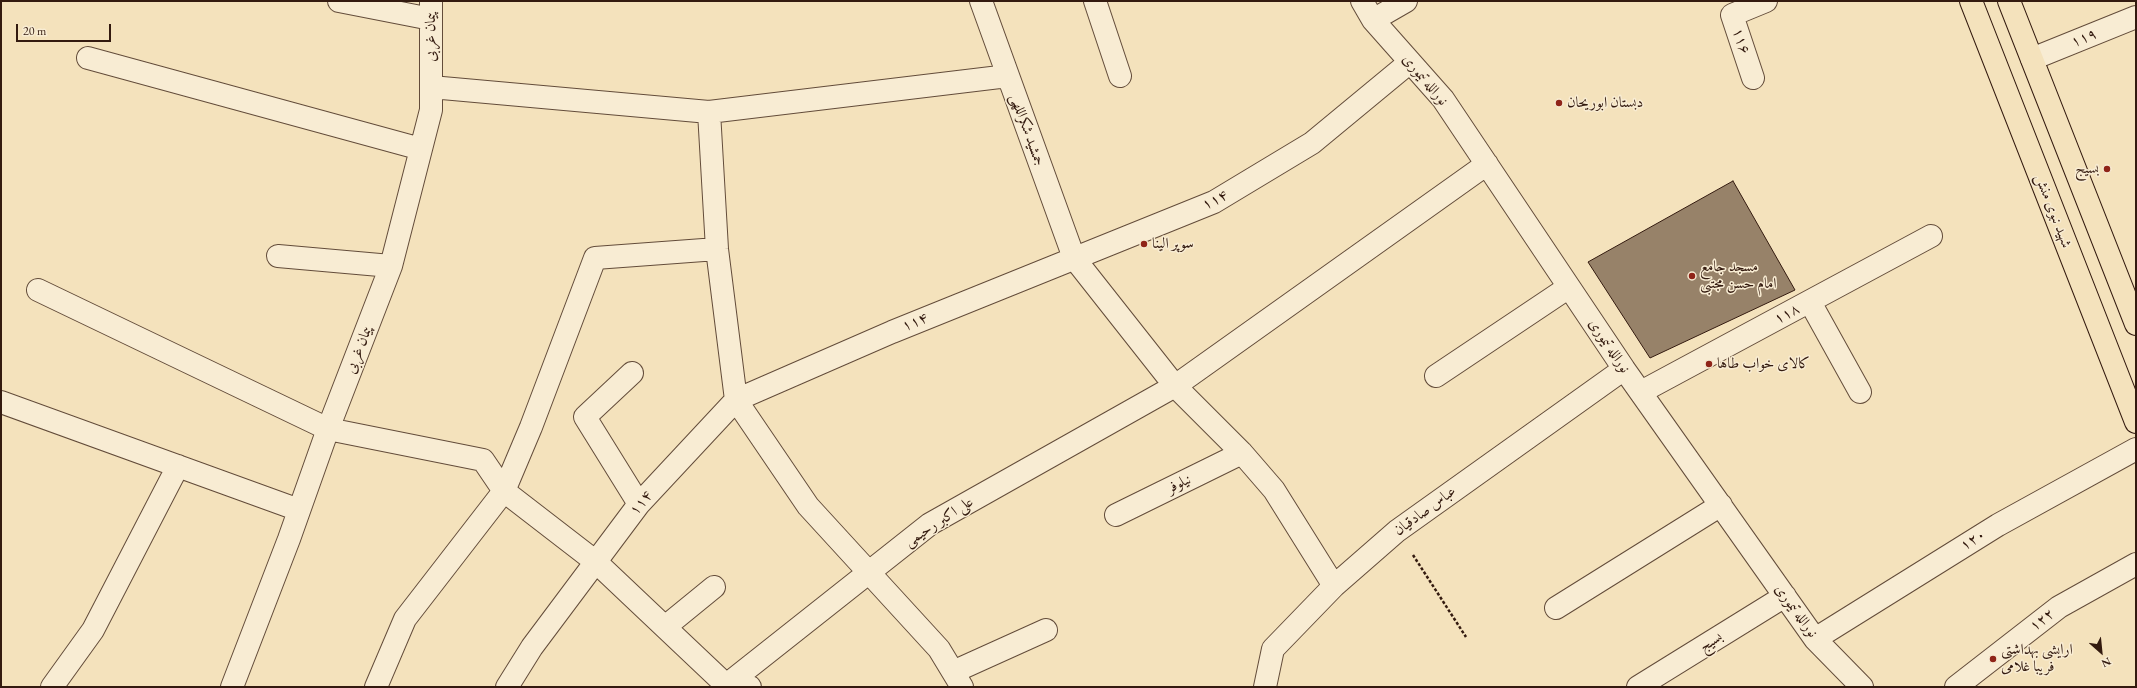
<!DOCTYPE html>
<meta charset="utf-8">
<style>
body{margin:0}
#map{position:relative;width:2137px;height:688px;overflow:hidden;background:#f4e2bc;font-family:"EB Garamond",serif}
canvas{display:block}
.frame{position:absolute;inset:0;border:2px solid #331a0f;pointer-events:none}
.north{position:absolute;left:2081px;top:632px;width:40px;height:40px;-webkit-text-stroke:3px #f8ecd3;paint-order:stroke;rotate:153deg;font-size:11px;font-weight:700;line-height:16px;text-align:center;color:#331a0f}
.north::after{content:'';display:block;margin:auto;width:14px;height:18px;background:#331a0f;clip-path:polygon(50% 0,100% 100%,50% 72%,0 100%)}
.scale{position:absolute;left:16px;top:24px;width:95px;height:18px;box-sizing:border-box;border:2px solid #331a0f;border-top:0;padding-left:5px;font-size:12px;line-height:14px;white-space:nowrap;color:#331a0f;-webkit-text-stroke:3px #f8ecd3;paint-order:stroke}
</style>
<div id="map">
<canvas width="2137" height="688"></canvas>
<div class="frame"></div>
<div class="north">N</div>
<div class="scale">20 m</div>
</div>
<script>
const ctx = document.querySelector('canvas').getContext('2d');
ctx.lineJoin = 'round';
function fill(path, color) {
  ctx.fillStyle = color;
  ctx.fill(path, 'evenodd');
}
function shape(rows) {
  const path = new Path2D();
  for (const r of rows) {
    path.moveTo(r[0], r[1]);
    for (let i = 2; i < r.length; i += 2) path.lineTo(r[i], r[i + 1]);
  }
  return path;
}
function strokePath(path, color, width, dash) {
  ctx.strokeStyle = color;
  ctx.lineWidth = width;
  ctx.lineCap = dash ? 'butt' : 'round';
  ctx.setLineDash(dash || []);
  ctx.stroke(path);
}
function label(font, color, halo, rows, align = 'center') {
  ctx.font = font + ' "EB Garamond",Amiri,serif';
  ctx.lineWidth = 3;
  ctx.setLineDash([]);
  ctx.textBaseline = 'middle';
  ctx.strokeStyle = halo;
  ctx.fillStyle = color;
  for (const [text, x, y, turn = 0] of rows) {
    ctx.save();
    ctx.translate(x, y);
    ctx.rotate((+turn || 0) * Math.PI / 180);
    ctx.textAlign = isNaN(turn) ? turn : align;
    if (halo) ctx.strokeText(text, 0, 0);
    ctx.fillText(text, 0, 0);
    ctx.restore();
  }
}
const building = shape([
 [1733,181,1795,290,1650,358,1588,262,1733,181]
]);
fill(building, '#978269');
strokePath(building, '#331a0f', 1);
const minor = shape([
 [339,1,431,19],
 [981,1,1074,258,1175,386,1242,453,1274,490,1334,586],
 [1095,1,1120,76],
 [1362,1,1373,20,1443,99,1624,369,1815,639,1862,687],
 [1373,20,1406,1],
 [88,58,421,149],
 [2032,59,2136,17],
 [1753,78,1732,15,1766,1],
 [431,87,709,112,1008,76],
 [709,112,717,249,736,400,808,506,939,649,962,687],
 [278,256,391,266],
 [38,290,328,429,483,460,504,491,596,562,726,685,750,687],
 [1810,302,1860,392],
 [632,373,585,417,639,504],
 [1436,376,1569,287],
 [1641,392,1931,236],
 [1,402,299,510],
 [1116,515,1242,453],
 [1556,608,1721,505],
 [665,627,714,587],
 [1815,639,1998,525,2136,449],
 [953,672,1046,630],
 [52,687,93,630,178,466],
 [232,687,289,539,328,429,391,266,431,110,431,1],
 [376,687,405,619,504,491,531,427,595,258,717,249],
 [507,687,532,647,639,504,736,400,892,332,1214,202,1312,143,1410,62],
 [724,687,930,524,1175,386,1487,164],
 [1265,687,1273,649,1334,586,1397,531,1624,369],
 [1638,687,1785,596],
 [1956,687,2059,607,2136,564]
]);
const major = shape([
 [1971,1,2136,422],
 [2009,1,2136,324]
]);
strokePath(minor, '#634c3a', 24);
strokePath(major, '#331a0f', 24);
strokePath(shape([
 [1413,555,1466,637]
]), '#331a0f', 2.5, [3, 2]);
strokePath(minor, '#f8ecd3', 22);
strokePath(major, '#f4e2bc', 22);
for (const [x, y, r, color] of [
 [1559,103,4,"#8f2418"],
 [2107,169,4,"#8f2418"],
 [1144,244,4,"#8f2418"],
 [1692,276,4,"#8f2418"],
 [1709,364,4,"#8f2418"],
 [1993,659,4,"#8f2418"]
]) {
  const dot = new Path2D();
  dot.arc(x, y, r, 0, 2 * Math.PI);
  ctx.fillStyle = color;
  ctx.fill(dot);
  strokePath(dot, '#f8ecd3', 1.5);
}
label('15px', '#331a0f', '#f8ecd3', [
 ["پیمان غربی",431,37,-90],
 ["۱۱۹",2084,38,-22],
 ["۱۱۶",1741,41,72],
 ["نورالله تیموری",1425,80,50],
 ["جمشید شکراللهی",1027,130,70],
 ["۱۱۴",1215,200,-27],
 ["شهید نبوی منش",2053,211,69],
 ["۱۱۸",1787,314,-28],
 ["۱۱۴",915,322,-22],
 ["نورالله تیموری",1609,346,56],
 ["پیمان غربی",359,350,-69],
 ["نیلوفر",1179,484,-26],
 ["۱۱۴",641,503,-50],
 ["عباس صادقیان",1425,511,-36],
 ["علی اکبر رحیمی",939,522,-33],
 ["۱۲۰",1973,540,-32],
 ["نورالله تیموری",1796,611,54],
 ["۱۲۲",2042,620,-37],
 ["بسیج",1711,642,-32]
]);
label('15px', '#331a0f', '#f8ecd3', [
 ["دبستان ابوریحان",1567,103],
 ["بسیج",2099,169,"right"],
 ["سوپر الینا",1152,244],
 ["مسجد جامع",1700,267],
 ["امام حسن مجتبی",1700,284],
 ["کالای خواب طاها",1717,364],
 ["ارایشی بهداشتی",2001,650],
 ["فریبا غلامی",2001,667]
], 'left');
</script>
